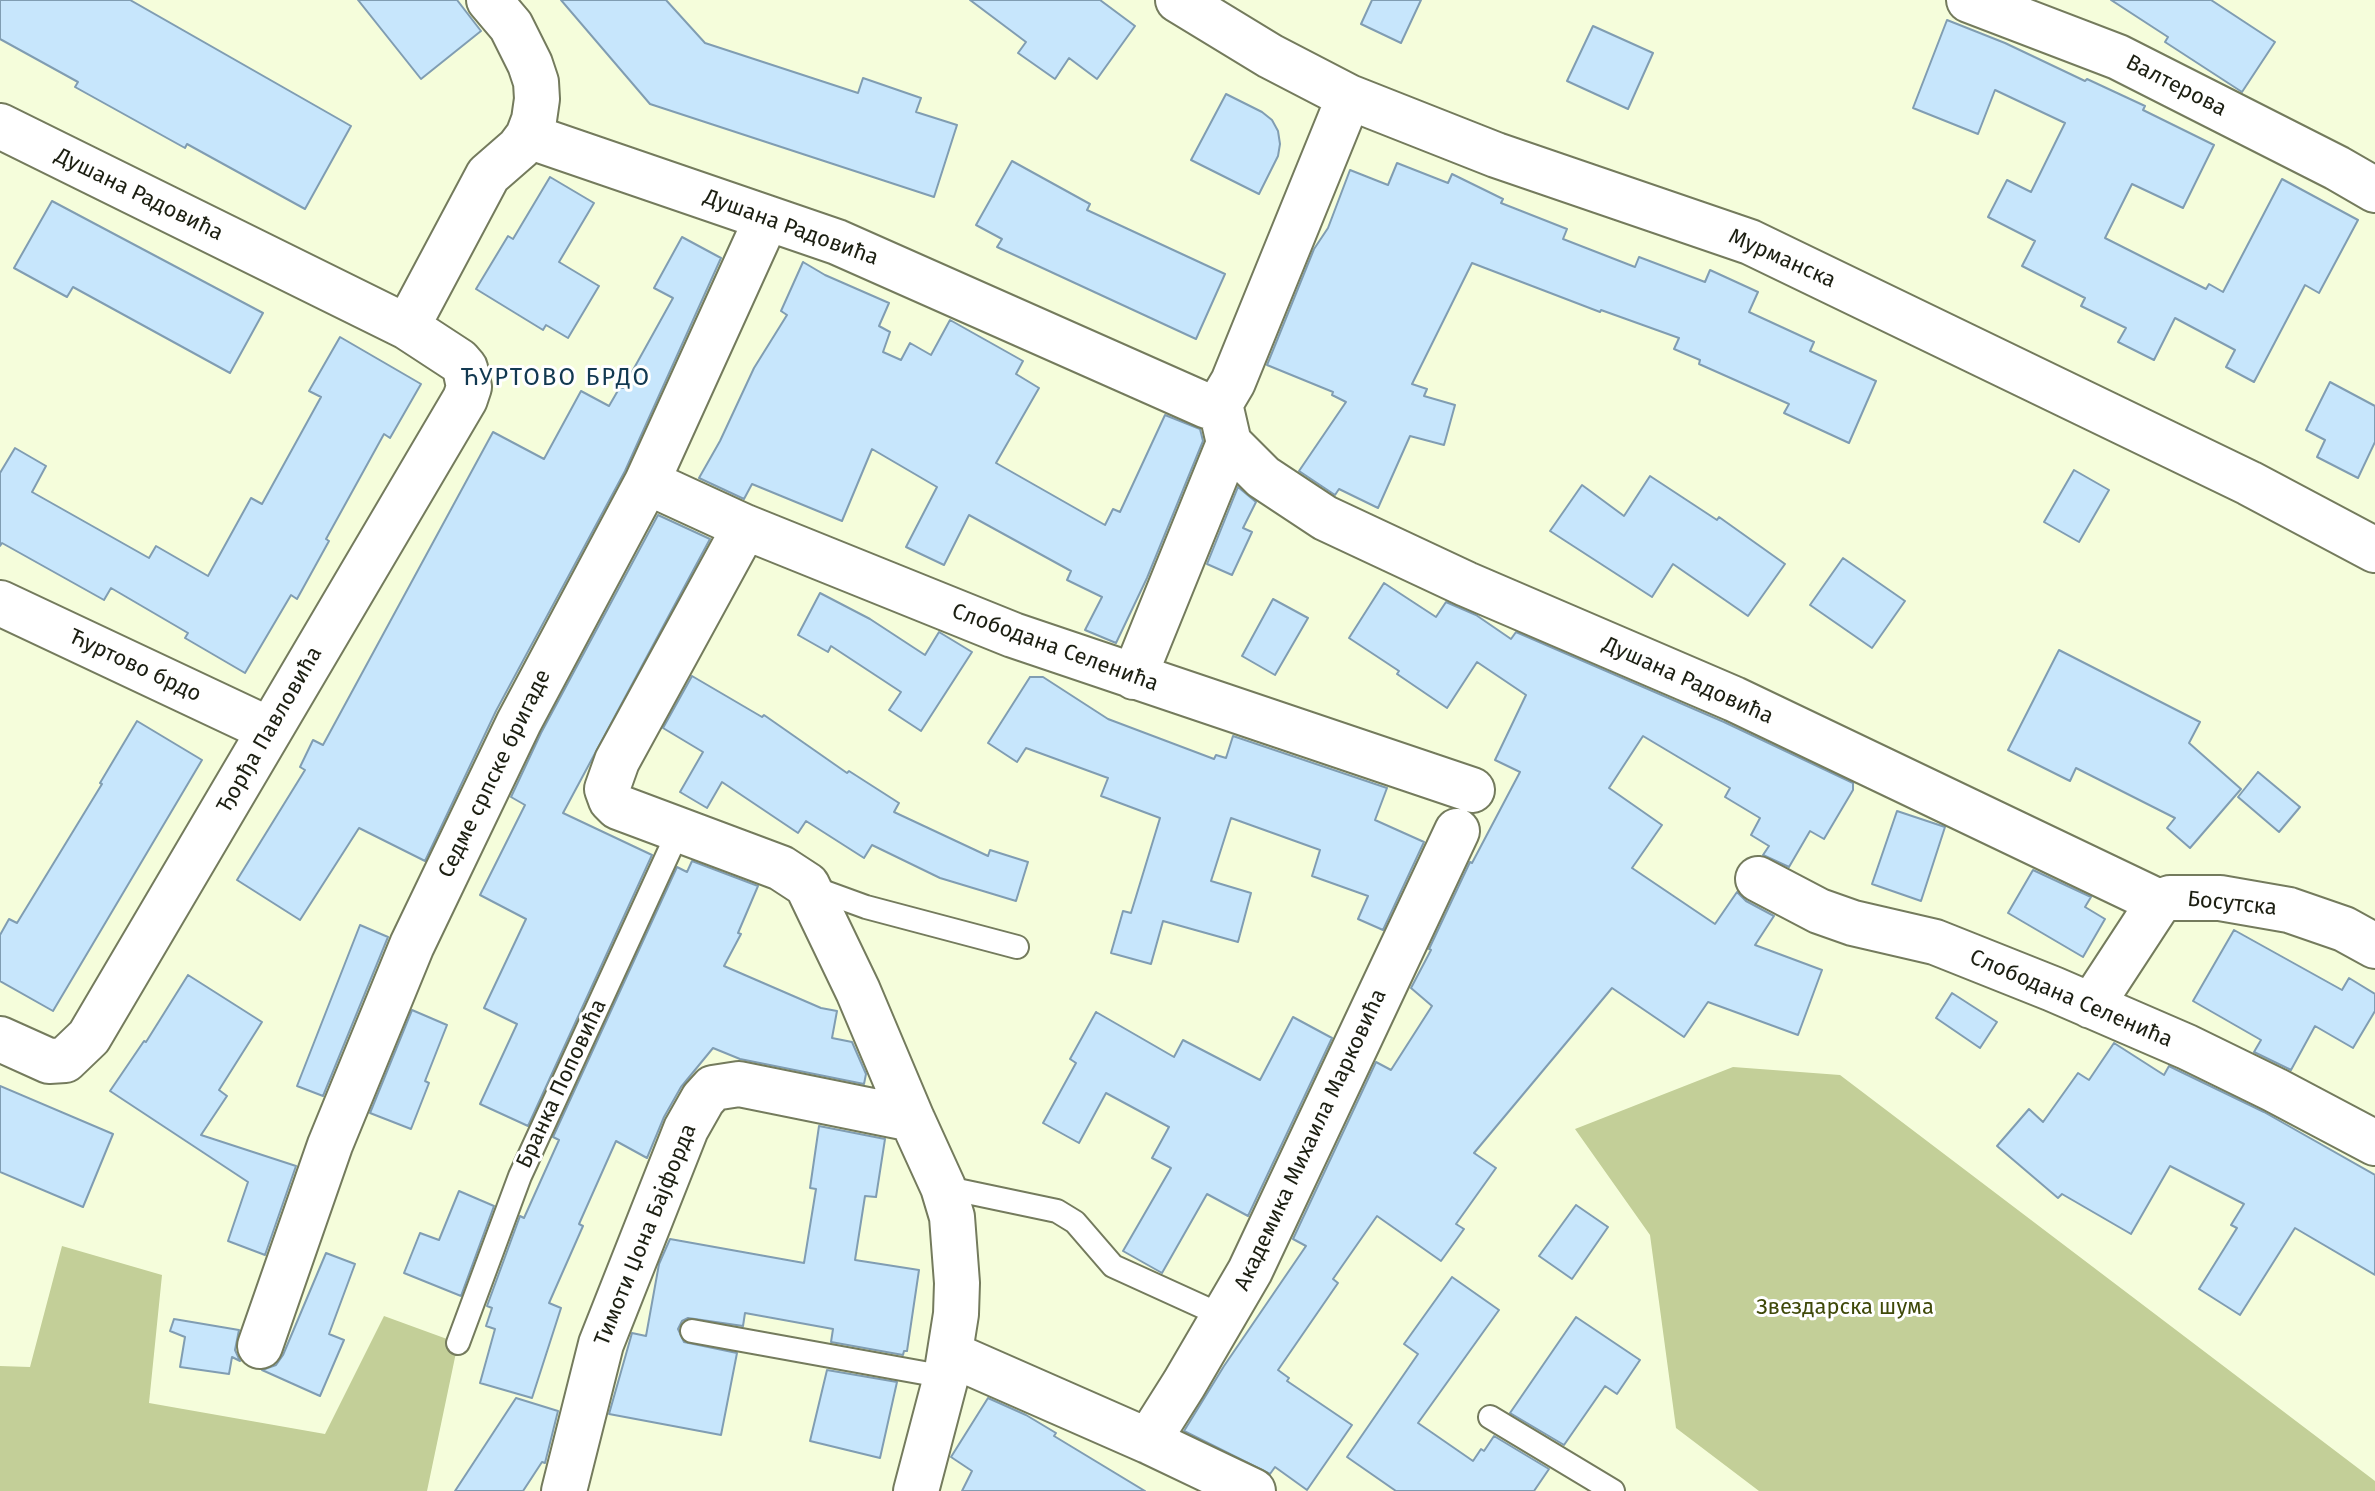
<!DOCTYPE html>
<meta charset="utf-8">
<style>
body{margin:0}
canvas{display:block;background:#f5fddb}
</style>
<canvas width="2375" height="1491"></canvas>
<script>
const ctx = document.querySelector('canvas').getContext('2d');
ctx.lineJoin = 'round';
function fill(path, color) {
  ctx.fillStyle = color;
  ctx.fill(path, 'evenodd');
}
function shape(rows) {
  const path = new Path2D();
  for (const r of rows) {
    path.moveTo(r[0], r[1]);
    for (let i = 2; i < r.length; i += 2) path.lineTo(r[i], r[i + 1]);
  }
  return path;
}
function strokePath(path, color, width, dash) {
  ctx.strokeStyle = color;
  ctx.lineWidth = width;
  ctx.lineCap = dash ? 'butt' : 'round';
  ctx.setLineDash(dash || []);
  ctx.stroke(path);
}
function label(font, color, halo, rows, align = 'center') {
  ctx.font = font + ' "Fira Sans",sans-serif';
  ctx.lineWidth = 6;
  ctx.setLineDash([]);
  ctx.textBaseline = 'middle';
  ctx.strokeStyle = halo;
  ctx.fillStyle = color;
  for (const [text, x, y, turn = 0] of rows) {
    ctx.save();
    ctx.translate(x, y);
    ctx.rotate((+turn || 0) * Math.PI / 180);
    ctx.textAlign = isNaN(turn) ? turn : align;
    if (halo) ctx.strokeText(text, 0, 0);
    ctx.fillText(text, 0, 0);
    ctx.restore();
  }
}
fill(shape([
 [1733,1067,1840,1075,2375,1481,2375,1491,1759,1491,1676,1428,1650,1235,1575,1129],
 [62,1246,162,1275,149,1403,325,1434,384,1316,458,1343,427,1491,0,1491,0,1366,30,1367]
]), '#c3cf98');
const building = shape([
 [0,0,130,0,351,126,305,209,187,144,185,148,75,87,78,82,0,39,0,0],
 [358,0,457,0,481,31,421,79,358,0],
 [561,0,666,0,705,43,858,93,863,78,921,98,916,112,957,125,934,197,650,104,561,0],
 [970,0,1100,0,1135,26,1097,79,1069,58,1055,79,1018,53,1026,42,970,0],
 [1372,0,1421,0,1401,43,1361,24,1372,0],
 [2111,0,2211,0,2275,42,2242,92,2165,42,2168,37,2111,0],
 [1947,20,2005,43,2085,81,2087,79,2145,106,2143,110,2214,145,2183,208,2132,184,2105,238,2206,289,2209,284,2223,292,2282,179,2358,220,2319,293,2305,285,2254,382,2226,367,2235,350,2175,318,2154,360,2118,342,2126,328,2081,306,2085,298,2022,266,2035,241,1988,217,2007,180,2031,192,2065,123,1995,90,1978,134,1913,108,1947,20],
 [1593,26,1653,53,1628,109,1567,81,1593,26],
 [1226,94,1262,112,1272,120,1278,131,1280,144,1278,156,1259,194,1191,160,1226,94],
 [1012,161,1090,204,1087,210,1225,274,1196,339,997,247,1002,239,976,225,1012,161],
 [1397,163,1448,183,1452,174,1503,199,1501,203,1567,229,1563,239,1635,267,1639,257,1705,282,1710,270,1758,292,1749,312,1814,342,1810,351,1876,381,1849,443,1784,413,1789,404,1699,364,1700,360,1674,349,1679,338,1601,310,1600,312,1472,263,1412,384,1427,389,1424,396,1455,405,1444,445,1410,436,1378,508,1339,489,1335,495,1299,471,1346,402,1332,395,1333,392,1267,365,1314,249,1328,228,1350,170,1388,185,1397,163],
 [550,177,594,203,559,262,599,286,568,338,546,325,543,330,476,289,508,236,513,239,550,177],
 [52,201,263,313,230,373,73,287,67,297,14,268,52,201],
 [682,237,721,258,625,471,496,711,425,861,359,828,300,920,237,880,305,770,300,767,313,740,323,745,493,432,544,459,581,391,609,406,620,387,623,388,673,298,654,288,682,237],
 [803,262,825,275,889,303,879,326,890,332,883,352,901,360,910,343,931,355,950,320,1023,361,1016,374,1039,388,996,463,1105,525,1113,509,1120,512,1165,415,1200,429,1203,441,1147,578,1116,643,1085,630,1102,597,1067,580,1071,571,969,515,944,565,906,547,937,487,872,449,842,521,752,484,744,499,699,478,720,441,754,368,787,315,781,311,803,262],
 [340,337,421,384,390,438,384,434,326,539,329,541,297,599,291,595,245,673,185,638,188,633,111,588,104,600,2,543,0,546,0,473,15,448,46,466,32,492,149,558,156,546,208,576,251,498,262,504,321,397,309,391,340,337],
 [2330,382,2375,406,2375,442,2358,478,2317,457,2325,440,2306,430,2330,382],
 [2074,470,2109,490,2079,542,2044,522,2074,470],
 [1650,476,1717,520,1719,517,1785,564,1748,616,1673,564,1652,597,1550,531,1582,485,1624,516,1650,476],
 [1238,487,1256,502,1243,528,1252,532,1232,575,1207,564,1238,487],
 [658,515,710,539,563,813,652,855,528,1126,480,1104,517,1024,484,1008,526,919,480,895,525,805,511,797,541,733,658,515],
 [1843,558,1905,601,1872,648,1810,605,1843,558],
 [1384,583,1436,617,1446,602,1476,615,1511,639,1516,632,1724,722,1853,783,1853,790,1824,839,1810,831,1789,867,1763,855,1769,846,1751,835,1760,818,1725,797,1730,788,1643,736,1609,788,1662,825,1632,868,1715,924,1737,892,1746,901,1774,916,1755,945,1822,970,1798,1035,1708,1002,1684,1037,1612,988,1474,1153,1496,1168,1456,1224,1464,1229,1441,1261,1377,1216,1333,1279,1338,1283,1278,1370,1289,1378,1287,1381,1352,1425,1307,1490,1275,1467,1270,1474,1184,1431,1224,1366,1306,1246,1293,1239,1376,1062,1391,1070,1432,1006,1411,988,1431,950,1429,949,1470,862,1472,863,1520,772,1495,760,1526,695,1477,662,1447,708,1397,674,1399,671,1349,638,1384,583],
 [820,593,870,619,925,655,939,632,972,652,921,731,889,710,901,692,831,646,828,652,798,635,820,593],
 [1273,599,1308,618,1275,675,1242,656,1273,599],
 [2059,650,2200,722,2189,743,2241,789,2190,848,2167,828,2175,818,2076,768,2070,781,2008,750,2059,650],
 [692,676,762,717,764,715,847,773,849,771,899,803,894,812,988,856,990,850,1028,862,1016,901,940,878,872,845,864,858,806,821,798,833,722,782,707,808,680,792,703,752,663,728,692,676],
 [1030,677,1043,677,1108,719,1214,759,1216,755,1226,758,1233,736,1387,788,1375,820,1424,842,1383,930,1358,919,1368,896,1312,876,1320,850,1231,818,1211,881,1251,893,1238,942,1163,921,1151,964,1111,953,1123,911,1131,913,1160,818,1101,796,1108,778,1026,748,1017,762,988,743,1030,677],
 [137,721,202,760,53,1011,0,981,0,935,9,919,17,923,102,784,100,783,137,721],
 [2258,772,2300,807,2279,832,2238,797,2258,772],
 [1897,811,1945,827,1921,901,1872,884,1897,811],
 [692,861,758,886,738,933,741,934,724,966,821,1008,837,1011,832,1038,852,1042,866,1074,864,1084,740,1059,713,1048,681,1087,664,1117,647,1158,616,1141,579,1224,583,1226,549,1303,561,1308,532,1398,480,1383,495,1329,486,1326,492,1308,487,1306,520,1216,524,1218,559,1140,553,1137,677,867,687,872,692,861],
 [2033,870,2091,897,2085,907,2105,919,2083,957,2008,913,2033,870],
 [360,925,388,937,323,1096,297,1086,360,925],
 [2234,930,2342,990,2349,978,2375,994,2375,1011,2353,1048,2315,1026,2291,1070,2254,1052,2261,1040,2193,1001,2234,930],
 [188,975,262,1022,219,1090,227,1096,201,1135,296,1166,265,1255,228,1241,248,1182,110,1091,144,1041,146,1042,188,975],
 [1952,993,1997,1022,1980,1048,1936,1018,1952,993],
 [412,1010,447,1025,425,1081,429,1083,411,1129,370,1113,412,1010],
 [1096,1012,1174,1057,1183,1040,1260,1080,1293,1017,1332,1038,1248,1216,1207,1194,1162,1273,1123,1251,1171,1168,1152,1158,1169,1127,1106,1093,1079,1143,1043,1123,1076,1063,1070,1059,1096,1012],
 [2114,1043,2164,1075,2169,1066,2177,1070,2264,1112,2375,1175,2375,1275,2295,1228,2240,1315,2199,1289,2237,1228,2231,1225,2244,1204,2170,1166,2131,1234,2062,1194,2058,1198,1997,1146,2029,1109,2043,1122,2078,1073,2089,1080,2114,1043],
 [0,1086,113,1134,83,1207,0,1172,0,1086],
 [819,1126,885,1139,876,1197,865,1196,855,1260,919,1270,907,1351,904,1351,903,1355,831,1342,833,1329,745,1313,743,1326,688,1318,682,1321,678,1329,684,1342,737,1353,721,1435,609,1414,632,1333,646,1336,659,1264,670,1239,804,1263,816,1189,810,1188,819,1126],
 [459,1191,494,1206,461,1296,404,1273,420,1233,439,1240,459,1191],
 [1576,1205,1608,1227,1572,1279,1539,1256,1576,1205],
 [326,1253,355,1264,329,1334,344,1340,320,1396,262,1370,276,1365,283,1355,326,1253],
 [1452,1277,1499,1310,1418,1423,1473,1461,1481,1449,1484,1451,1494,1436,1549,1469,1534,1491,1396,1491,1347,1457,1418,1354,1404,1344,1452,1277],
 [1576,1317,1640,1360,1617,1394,1605,1386,1564,1445,1510,1413,1576,1317],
 [174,1319,239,1330,235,1350,240,1361,232,1357,229,1374,180,1367,185,1337,170,1331,174,1319],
 [827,1370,897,1382,880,1458,810,1441,827,1370],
 [516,1398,558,1411,545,1463,542,1462,523,1491,455,1491,516,1398],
 [988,1398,1026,1415,1056,1433,1054,1436,1145,1491,962,1491,972,1471,951,1457,988,1398]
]);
fill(building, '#c7e6fc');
strokePath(building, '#809db2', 2);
const service = shape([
 [811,887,866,907,1017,947],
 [943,1187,1057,1211,1075,1222,1113,1266,1225,1317],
 [692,1331,946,1377],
 [458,1343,520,1176,679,830],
 [1490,1417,1613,1491]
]);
const minor = shape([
 [1178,0,1270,56,1349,97,1496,155,1750,242,2249,483,2375,550],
 [1969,0,2118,57,2337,168,2375,190],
 [0,126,407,327,459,361,465,368,469,387,465,399,89,1037,65,1060,49,1061,0,1039],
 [528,136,837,242,1207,406,1220,404],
 [407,327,488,175,519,148,528,136,534,120,537,99,536,82,530,64,511,26,489,0],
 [1220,404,1229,443,1263,477,1325,518,1466,584,1734,699,2159,902],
 [1220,404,1233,382,1349,97],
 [647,482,745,527,1013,635,1472,790],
 [745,527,617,761,607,789,611,800,618,807,781,868,807,885,858,991,912,1119,943,1187,952,1217,957,1283,956,1314,946,1377,916,1491],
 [0,603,270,730],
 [1134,677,1229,443],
 [1758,879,1819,911,1853,923,1935,942,2053,989,2187,1047,2275,1090,2375,1143],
 [2091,1006,2159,902,2170,898,2220,898,2289,910,2344,929,2375,946],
 [260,1346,330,1145,412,945,519,722,647,482,767,218],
 [950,1354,1148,1441,1253,1491],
 [1148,1441,1184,1384,1250,1271,1457,831],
 [564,1491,601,1344,686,1129,703,1099,713,1088,739,1084,912,1119]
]);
strokePath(service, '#747b5d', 26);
strokePath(minor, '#747b5d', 48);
strokePath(service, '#fff', 22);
strokePath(minor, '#fff', 44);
label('22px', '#1c1f12', '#fff', [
 ["Валтерова",2176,86,27],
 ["Душана Радовића",139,195,26],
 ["Душана Радовића",791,228,20],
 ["Мурманска",1782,259,24],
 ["Слободана Селенића",1055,648,20],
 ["Ћуртово брдо",135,666,25],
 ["Душана Радовића",1688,681,24],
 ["Ђорђа Павловића",270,730,-60],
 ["Седме српске бригаде",495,774,-64],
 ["Босутска",2232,904,6],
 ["Слободана Селенића",2071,999,23],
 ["Бранка Поповића",562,1084,-65],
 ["Академика Михаила Марковића",1311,1140,-65],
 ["Тимоти Џона Бајфорда",646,1235,-68]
]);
label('22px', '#3f4909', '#fff', [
 ["Звездарска шума",1845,1308]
]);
ctx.letterSpacing = '2px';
label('24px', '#123951', '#fff', [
 ["ЋУРТОВО БРДО",556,378]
]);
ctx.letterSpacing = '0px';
</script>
